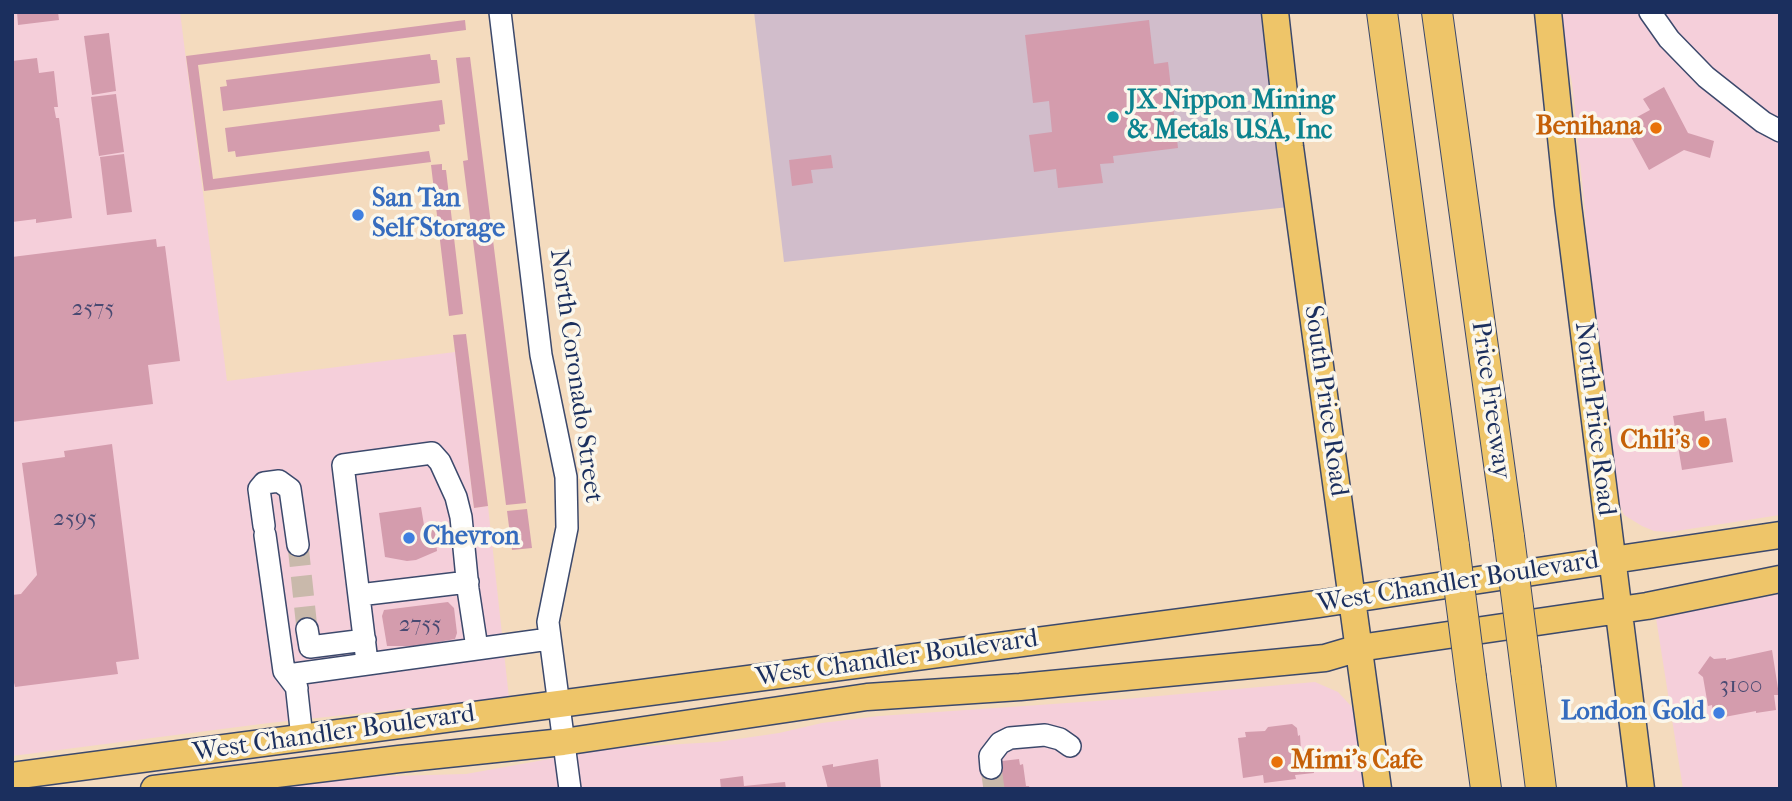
<!DOCTYPE html>
<style>
body{margin:0}
#map{position:relative;width:1792px;height:801px;overflow:hidden;background:#f4dbbe;font-family:"IM FELL French Canon",serif}
canvas{display:block}
.frame{position:absolute;inset:0;border:14px solid #1b2f5e;pointer-events:none}
</style>
<div id="map">
<canvas width="1792" height="801"></canvas>
<div class="frame"></div>
</div>
<script>
const ctx = document.querySelector('canvas').getContext('2d');
ctx.lineJoin = 'round';
function fill(path, color) {
  ctx.fillStyle = color;
  ctx.fill(path, 'evenodd');
}
function shape(rows) {
  const path = new Path2D();
  for (const r of rows) {
    path.moveTo(r[0], r[1]);
    for (let i = 2; i < r.length; i += 2) path.lineTo(r[i], r[i + 1]);
  }
  return path;
}
function strokePath(path, color, width, dash) {
  ctx.strokeStyle = color;
  ctx.lineWidth = width;
  ctx.lineCap = dash ? 'butt' : 'round';
  ctx.setLineDash(dash || []);
  ctx.stroke(path);
}
function label(font, color, halo, rows, align = 'center') {
  ctx.font = font + ' "IM FELL French Canon",serif';
  ctx.lineWidth = 7;
  ctx.setLineDash([]);
  ctx.textBaseline = 'middle';
  ctx.strokeStyle = halo;
  ctx.fillStyle = color;
  for (const [text, x, y, turn = 0] of rows) {
    ctx.save();
    ctx.translate(x, y);
    ctx.rotate((+turn || 0) * Math.PI / 180);
    ctx.textAlign = isNaN(turn) ? turn : align;
    if (halo) ctx.strokeText(text, 0, 0);
    ctx.fillText(text, 0, 0);
    ctx.restore();
  }
}
fill(shape([
 [12,12,180,12,227,381,455,352,474,508,488,506,509,698,269,723,12,756],
 [1560,12,1780,12,1780,515,1670,532,1654,531,1642,526,1624,515,1617,499,1594,338,1584,201,1572,83,1564,46],
 [1780,594,1780,789,1683,789,1656,618],
 [1315,682,1338,692,1351,706,1356,716,1366,789,260,789,350,777,466,774,610,748,717,742,779,733,822,723,879,716,1125,699]
]), '#f5cfda');
fill(shape([
 [754,12,1275,12,1298,206,784,262]
]), '#d1bdcb');
fill(shape([
 [17,12,58,12,59,20,18,25],
 [465,20,466,30,198,65,213,179,429,151,431,162,204,191,186,56],
 [1149,20,1154,64,1168,62,1178,148,1113,156,1114,163,1100,164,1103,183,1058,188,1056,169,1034,172,1029,135,1052,132,1049,101,1033,103,1025,35],
 [109,33,116,91,92,95,84,36],
 [430,54,431,60,437,60,440,83,223,111,220,87,227,86,226,80],
 [470,57,526,503,506,505,463,161,468,160,456,58],
 [37,58,39,73,54,71,58,107,54,107,56,118,59,118,72,218,36,223,36,219,12,222,12,61],
 [1664,87,1688,133,1714,141,1710,158,1684,150,1649,170,1624,124,1650,110,1643,99],
 [116,94,124,152,99,156,91,97],
 [442,100,445,124,439,125,440,131,236,157,235,151,228,152,225,128],
 [124,154,132,212,107,215,100,157],
 [831,155,833,168,811,170,813,183,792,186,789,160],
 [442,164,442,170,446,170,463,314,449,316,431,165],
 [156,239,157,247,165,246,180,361,148,365,153,404,12,422,12,257],
 [466,334,488,506,474,508,453,335],
 [1704,411,1705,421,1726,418,1733,462,1682,470,1673,416],
 [112,444,139,659,116,662,118,674,15,687,12,674,12,595,21,594,37,575,22,463,65,457,64,451],
 [421,507,424,525,434,524,437,551,416,560,407,561,385,557,379,513],
 [527,509,532,548,512,550,507,511],
 [448,602,454,608,457,633,455,639,415,646,387,646,382,616,384,610],
 [1772,650,1779,695,1774,695,1776,710,1756,713,1756,711,1714,719,1712,705,1708,706,1703,677,1698,673,1710,656,1714,659,1726,658,1726,660],
 [1292,724,1297,728,1298,736,1300,735,1301,750,1311,749,1314,773,1295,775,1296,779,1264,783,1263,775,1243,778,1238,738,1246,737,1245,732,1265,731,1268,727],
 [878,759,881,789,828,789,822,766,833,764,833,767],
 [1019,759,1020,765,1023,764,1026,786,1029,786,1030,789,986,789,983,768,1002,764,1002,761],
 [743,776,744,786,785,782,786,789,721,789,720,779]
]), '#d49cad');
strokePath(shape([
 [298,545,307,629],
 [991,768,994,789]
]), '#c9b9ab', 21, [21, 10]);
const minor = shape([
 [500,12,541,355,566,477,567,528,548,622,570,789],
 [1650,12,1669,39,1706,77,1763,122,1780,131],
 [264,526,259,489,264,483,279,481,290,489,298,545],
 [265,535,284,671,297,688],
 [359,595,468,582],
 [307,629,310,647,365,640],
 [367,662,343,465,432,453,440,462,456,497,461,517,468,589,477,648],
 [302,738,295,674,549,639],
 [991,768,990,756,1000,743,1010,738,1045,735,1060,739,1070,746]
]);
const major = shape([
 [1275,12,1290,147,1378,789],
 [1548,12,1568,205,1641,789],
 [12,776,1318,604,1780,535],
 [154,789,399,759,563,742,867,697,1020,687,1325,658,1359,648,1647,606,1780,579]
]);
const highway = shape([
 [1382,12,1454,546],
 [1437,12,1509,537],
 [1526,670,1541,789],
 [1471,678,1486,789]
]);
strokePath(minor, '#3c496c', 24);
strokePath(major, '#3c496c', 29);
strokePath(highway, '#3c496c', 32);
strokePath(minor, '#fff', 21);
strokePath(major, '#eec569', 26);
strokePath(highway, '#eec569', 30);
const highwayBridge = shape([
 [1509,537,1526,670],
 [1454,546,1471,678]
]);
strokePath(highwayBridge, '#3c496c', 32, []);
strokePath(highwayBridge, '#eec569', 30);
for (const [x, y, r, color] of [
 [1113,117,7,"#0f9aa8"],
 [1656,128,7,"#e8710a"],
 [358,215,7,"#3f7fe0"],
 [1704,442,7,"#e8710a"],
 [409,538,7,"#3f7fe0"],
 [1719,713,7,"#3f7fe0"],
 [1277,762,7,"#e8710a"]
]) {
  const dot = new Path2D();
  dot.arc(x, y, r, 0, 2 * Math.PI);
  ctx.fillStyle = color;
  ctx.fill(dot);
  strokePath(dot, '#fbf7ec', 2.5);
}
label('23px', '#494a72', null, [
 ["2575",93,309],
 ["2595",75,519],
 ["2755",420,625],
 ["3100",1741,686]
]);
label('bold 26px', '#0d838f', '#fbf7ec', [
 ["JX Nippon Mining",1127,102],
 ["& Metals USA, Inc",1127,132]
], 'left');
label('bold 26px', '#c56008', '#fbf7ec', [
 ["Benihana",1642,128],
 ["Chili's",1690,442],
 ["Mimi's Cafe",1291,762,"left"]
], 'right');
label('bold 26px', '#366cbe', '#fbf7ec', [
 ["San Tan",372,200],
 ["Self Storage",372,230],
 ["Chevron",423,538],
 ["London Gold",1705,713,"right"]
], 'left');
label('26px', '#1b2f5e', '#fbf7ec', [
 ["North Coronado Street",575,376,82],
 ["Price Freeway",1490,400,82],
 ["South Price Road",1325,401,82],
 ["North Price Road",1594,419,83],
 ["West Chandler Boulevard",1458,583,-9],
 ["West Chandler Boulevard",897,659,-8],
 ["West Chandler Boulevard",334,734,-8]
]);
</script>
